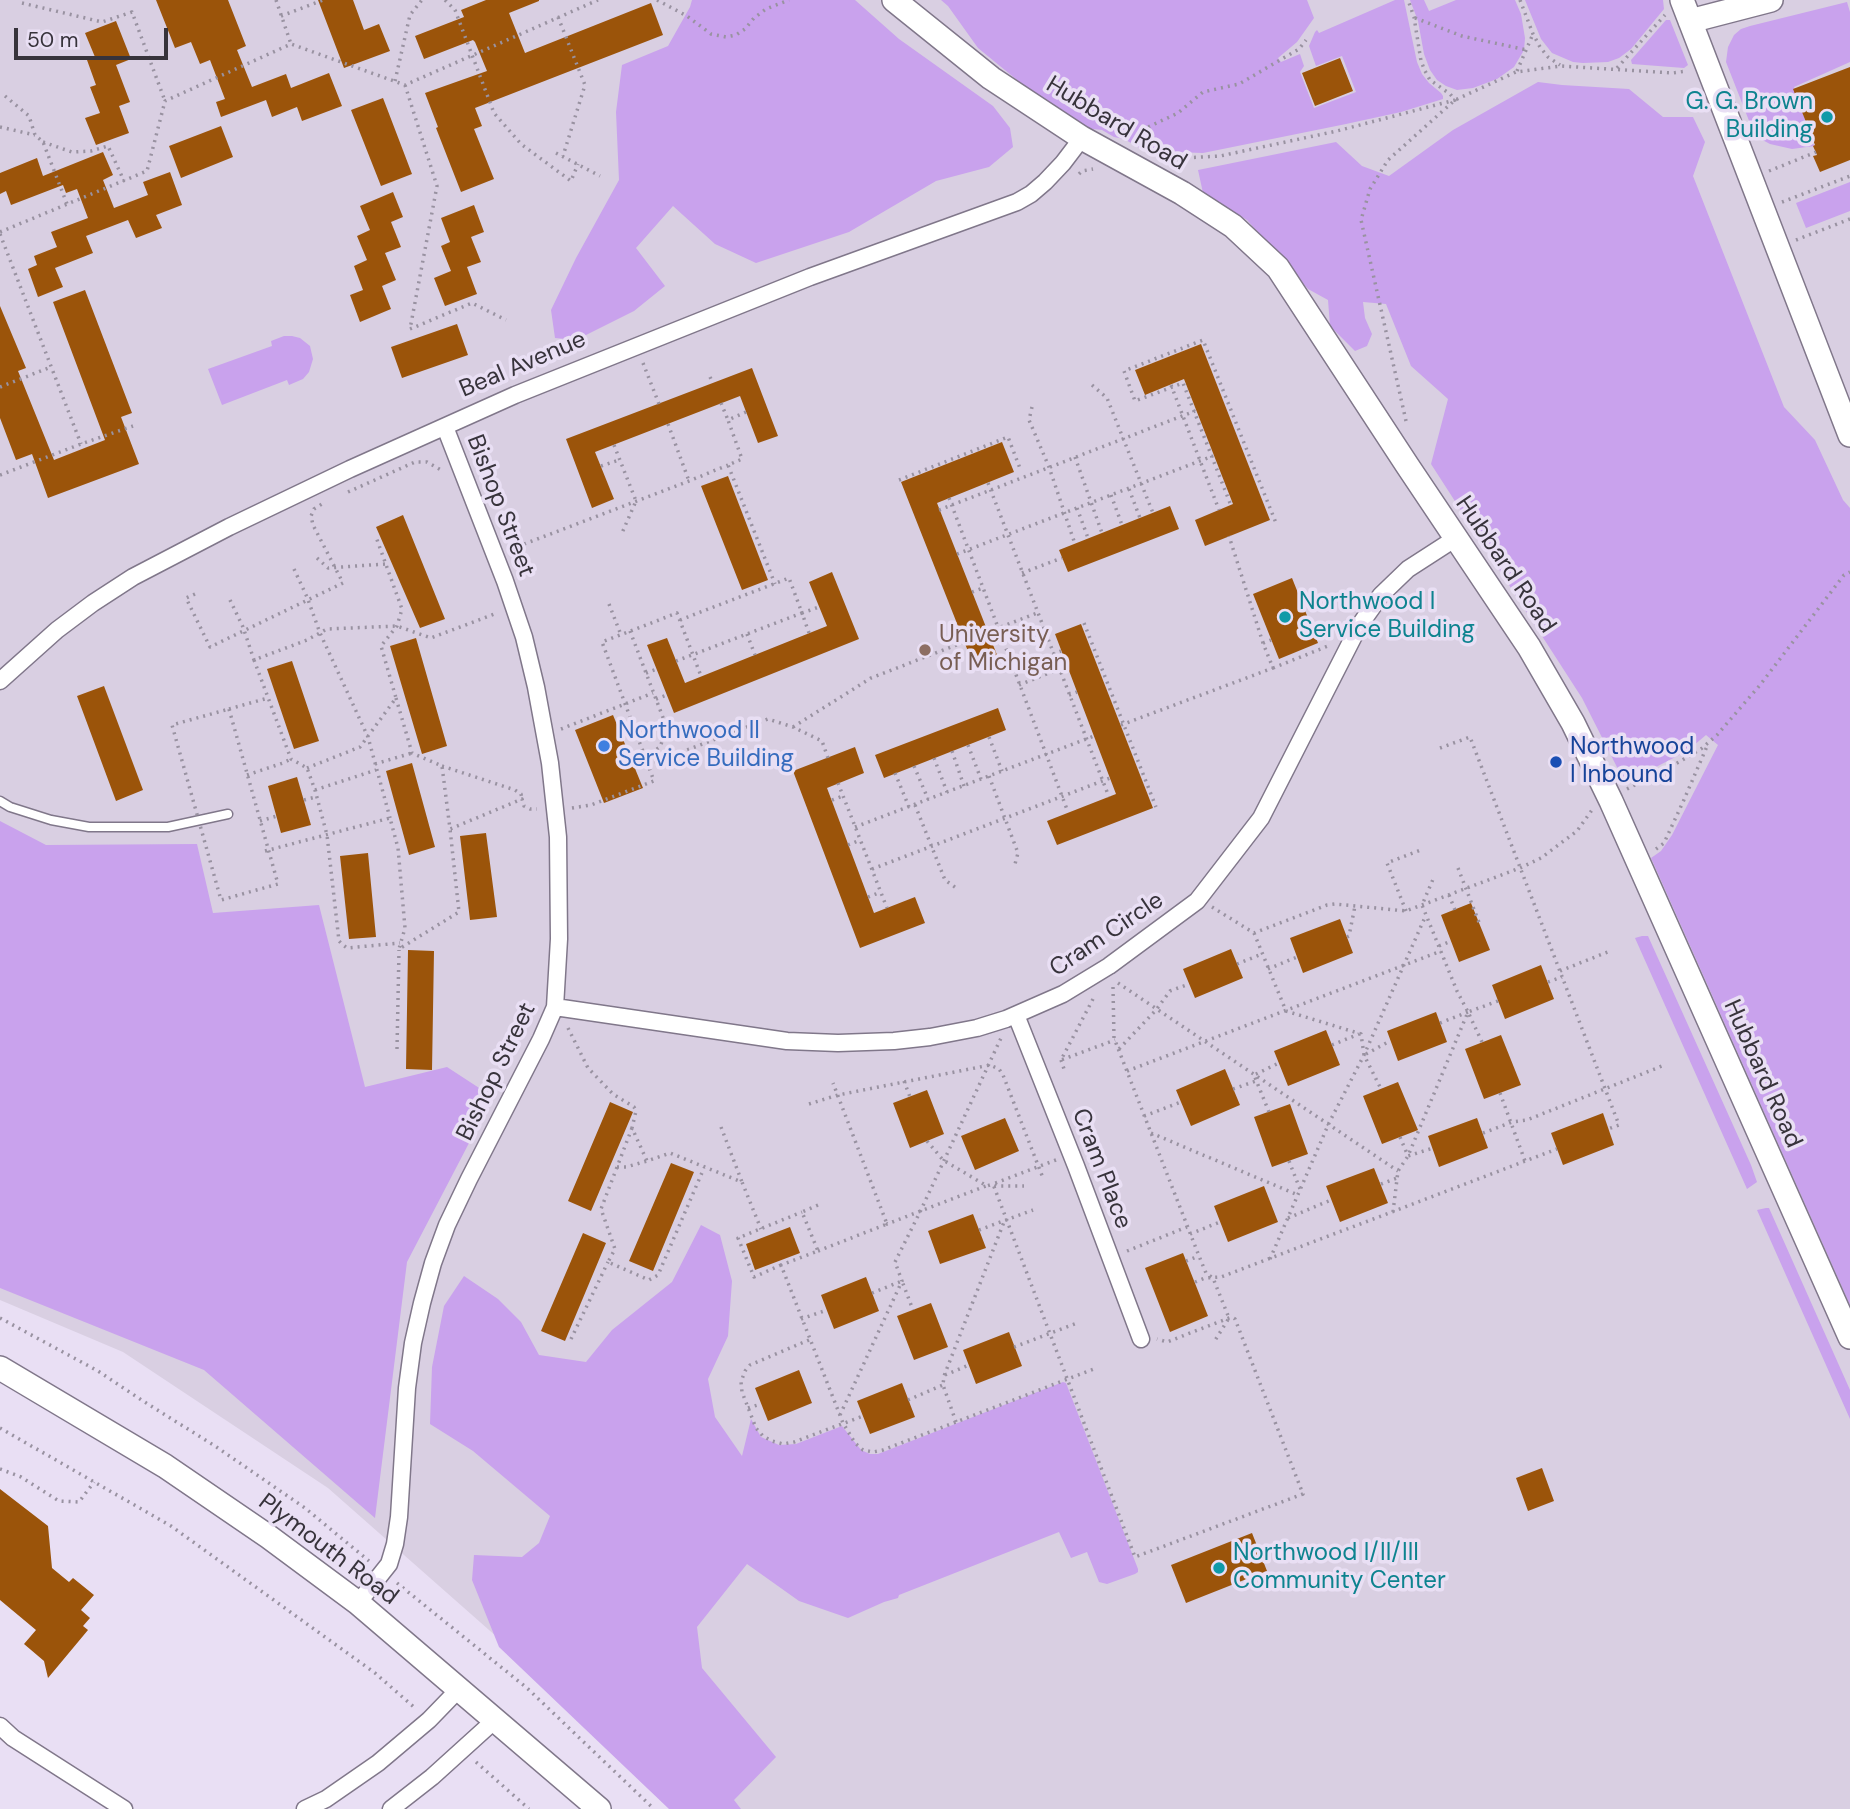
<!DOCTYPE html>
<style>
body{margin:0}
#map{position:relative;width:1850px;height:1809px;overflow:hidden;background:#e9dff4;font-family:"DM Sans",sans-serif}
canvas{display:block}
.scale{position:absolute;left:14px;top:28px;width:154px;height:32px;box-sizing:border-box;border:4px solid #37333b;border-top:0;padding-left:9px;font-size:21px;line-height:24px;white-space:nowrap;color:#37333b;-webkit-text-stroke:5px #e9dff4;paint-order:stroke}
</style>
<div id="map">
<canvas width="1850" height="1809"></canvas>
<div class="scale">50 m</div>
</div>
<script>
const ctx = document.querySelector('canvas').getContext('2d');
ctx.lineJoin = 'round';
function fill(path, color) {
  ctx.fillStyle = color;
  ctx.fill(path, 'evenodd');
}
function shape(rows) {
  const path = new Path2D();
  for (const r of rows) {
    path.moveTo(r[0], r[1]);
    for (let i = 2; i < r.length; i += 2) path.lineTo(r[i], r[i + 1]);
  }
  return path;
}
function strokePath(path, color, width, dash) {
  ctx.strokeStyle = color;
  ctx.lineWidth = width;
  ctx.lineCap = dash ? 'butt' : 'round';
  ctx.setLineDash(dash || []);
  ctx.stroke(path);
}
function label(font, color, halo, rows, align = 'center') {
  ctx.font = font + ' "DM Sans",sans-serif';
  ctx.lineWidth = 7;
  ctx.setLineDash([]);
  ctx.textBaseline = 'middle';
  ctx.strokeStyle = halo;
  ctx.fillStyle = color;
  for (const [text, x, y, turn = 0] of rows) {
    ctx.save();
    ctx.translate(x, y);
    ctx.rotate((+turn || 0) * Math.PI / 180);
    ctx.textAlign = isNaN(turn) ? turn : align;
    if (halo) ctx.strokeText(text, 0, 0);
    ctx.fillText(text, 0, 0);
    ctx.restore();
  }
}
fill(shape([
 [0,0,1850,0,1850,1809,692,1809,328,1488,123,1352,0,1300]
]), '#d9cfe2');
fill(shape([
 [692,0,855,0,899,39,993,106,1010,128,1013,147,989,167,936,181,849,232,756,263,715,244,673,206,636,248,665,286,634,311,576,340,555,338,551,310,576,258,619,180,616,112,622,65,668,46,690,7],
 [941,0,1307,0,1314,18,1297,42,1278,58,1281,62,1300,54,1304,66,1300,72,1314,108,1356,92,1342,56,1316,66,1309,46,1315,32,1317,30,1319,33,1395,0,1404,0,1417,62,1422,74,1429,83,1441,93,1443,96,1443,99,1401,112,1346,124,1203,153,1145,151,1124,139,1114,137,1102,130,1084,128,1055,111,978,48,948,6],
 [1410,0,1424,0,1429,11,1456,0,1515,0,1521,14,1525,38,1524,50,1514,67,1497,79,1473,88,1457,90,1446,86,1437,80,1430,70,1424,54,1418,21],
 [1525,0,1663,0,1664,9,1631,49,1619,58,1608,62,1583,63,1573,62,1552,53,1541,39],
 [1847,2,1850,12,1850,62,1794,87,1814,146,1792,149,1770,144,1755,136,1726,62,1728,47,1734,35,1741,29,1750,26],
 [1666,20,1670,20,1688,65,1684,68,1632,64,1631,60],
 [1538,82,1562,85,1629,89,1663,117,1693,117,1705,142,1693,176,1784,407,1815,440,1843,500,1850,508,1850,1305,1651,858,1661,851,1672,835,1718,745,1706,735,1687,751,1625,783,1582,698,1431,464,1448,399,1411,366,1386,304,1363,302,1365,318,1372,334,1367,346,1355,351,1330,326,1328,300,1308,289,1247,220,1203,193,1198,170,1336,142,1362,166,1389,176,1453,130],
 [1850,182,1850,211,1806,228,1796,203],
 [284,336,292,336,300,338,310,346,313,359,309,372,303,379,289,385,287,380,222,405,208,369,272,346,271,341],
 [0,821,46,845,197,844,213,913,319,905,365,1087,447,1067,493,1097,407,1262,375,1518,204,1370,0,1288],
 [1642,936,1648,936,1751,1165,1757,1182,1747,1189,1635,938],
 [1766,1208,1769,1208,1850,1390,1850,1419,1757,1210],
 [701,1225,720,1235,732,1281,728,1336,708,1379,715,1417,742,1456,751,1419,761,1437,779,1445,796,1444,842,1426,861,1450,870,1454,878,1454,1063,1382,1066,1383,1138,1569,1138,1572,1135,1574,1107,1584,1099,1582,1087,1552,1071,1558,1059,1532,899,1595,898,1598,884,1602,848,1618,799,1601,747,1564,697,1627,702,1668,776,1757,734,1800,741,1809,669,1809,499,1647,472,1580,474,1555,522,1557,539,1543,550,1516,473,1451,430,1424,432,1367,444,1306,464,1276,498,1299,521,1322,539,1355,586,1362,612,1330,672,1282]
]), '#c9a2ed');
fill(shape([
 [156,0,228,0,246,46,237,50,252,87,286,74,291,88,329,73,342,106,302,121,297,107,272,117,266,100,221,117,216,102,225,99,210,60,200,64,191,42,175,48],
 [318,0,353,0,364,30,379,24,390,51,344,68],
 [486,0,539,0,539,1,509,13,525,53,651,3,663,35,475,108,482,126,474,129,494,179,461,192,436,128,438,127,425,93,487,71,475,42,473,40,424,59,415,36,464,17,461,10],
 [116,21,131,59,116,65,130,102,119,106,129,133,96,145,85,118,100,113,90,87,96,85,87,60,95,57,85,33],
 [1340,58,1353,91,1315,106,1302,73],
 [1850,67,1850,160,1820,172,1813,156,1817,155,1813,146,1815,145,1793,89],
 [383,98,412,174,381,186,351,110],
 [221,126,233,157,181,178,169,146],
 [103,152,113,175,103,180,114,208,148,195,143,182,170,172,182,205,156,215,162,228,136,238,128,220,86,236,93,253,55,268,63,287,38,297,28,269,37,265,34,256,57,247,51,232,88,218,77,189,66,193,63,185,11,205,6,191,0,194,0,173,37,158,43,176],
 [393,192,403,217,391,222,401,247,385,253,396,280,382,286,391,309,360,322,350,295,363,290,354,266,367,260,357,236,370,230,360,206],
 [474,205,484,232,471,237,481,262,467,267,477,294,445,306,434,278,451,271,441,246,450,242,441,218],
 [85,290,132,413,121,417,139,464,48,498,32,454,16,460,0,418,0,306,26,368,18,371,54,460,105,440,53,302],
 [457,324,468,355,402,378,391,347],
 [1201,344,1270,520,1205,546,1195,520,1233,504,1184,379,1145,395,1135,370],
 [752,368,778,436,758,443,740,396,595,452,614,499,592,508,566,439],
 [1002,442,1014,472,937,503,999,660,975,669,901,482],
 [728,476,768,580,742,590,701,486],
 [1170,506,1179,529,1068,572,1059,550],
 [403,515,445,619,420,628,376,527],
 [832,572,859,639,674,713,647,645,667,638,685,683,827,626,809,582],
 [1292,578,1318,643,1279,659,1253,594],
 [1081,624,1153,808,1057,845,1047,821,1116,794,1055,634],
 [416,638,447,746,422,754,390,646],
 [292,661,319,741,294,749,267,669],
 [104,686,143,790,116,801,77,696],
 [998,708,1006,730,884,778,875,755],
 [613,715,643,788,604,803,575,730],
 [855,747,864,773,827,788,874,913,915,897,925,923,860,948,793,771],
 [412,763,435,847,409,855,386,771],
 [297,777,311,825,281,833,268,786],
 [486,833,497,917,470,920,460,836],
 [368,853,376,937,349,939,340,856],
 [1471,903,1490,950,1459,962,1441,915],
 [1340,919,1353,953,1303,973,1290,938],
 [1231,949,1243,978,1195,998,1183,969],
 [408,950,434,951,432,1070,406,1069],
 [1541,965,1554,999,1505,1019,1492,985],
 [1436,1012,1447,1042,1398,1061,1387,1031],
 [1326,1030,1340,1065,1288,1086,1274,1051],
 [1501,1035,1521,1085,1484,1099,1465,1049],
 [1225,1069,1240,1105,1191,1126,1176,1090],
 [1398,1082,1418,1130,1382,1144,1363,1096],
 [927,1090,944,1134,910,1148,893,1103],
 [610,1102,633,1112,591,1211,568,1201],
 [1290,1104,1308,1154,1272,1167,1254,1117],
 [1603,1113,1614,1145,1563,1165,1551,1133],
 [1005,1118,1019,1151,975,1170,961,1136],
 [1477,1118,1488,1148,1439,1167,1428,1136],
 [671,1163,694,1172,653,1271,629,1261],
 [1374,1168,1388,1203,1340,1222,1326,1186],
 [1264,1186,1278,1222,1228,1242,1214,1206],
 [973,1214,986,1248,940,1264,928,1231],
 [790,1227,800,1253,755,1270,746,1244],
 [583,1233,606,1243,565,1341,541,1331],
 [1183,1253,1208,1316,1170,1332,1145,1268],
 [866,1277,879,1311,834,1329,821,1295],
 [931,1303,948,1347,914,1360,897,1316],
 [1009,1332,1022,1366,976,1384,963,1350],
 [799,1370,812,1403,768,1421,755,1388],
 [902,1383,915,1417,870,1434,857,1401],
 [1542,1468,1554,1501,1528,1511,1516,1478],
 [0,1489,48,1526,52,1568,69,1582,73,1578,94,1595,81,1610,90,1618,83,1626,88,1630,48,1678,44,1661,24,1644,36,1630,0,1600],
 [1252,1533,1267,1571,1186,1603,1171,1565]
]), '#9b540a');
const lane = shape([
 [0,801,10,807,51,820,89,827,168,827,228,814]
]);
const street = shape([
 [0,681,57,630,93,603,133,577,229,527,350,469,515,395,810,277,1017,202,1031,194,1045,182,1063,163,1082,138],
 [555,1007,787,1041,838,1043,894,1041,930,1037,977,1028,1006,1019,1063,994,1109,966,1197,901,1261,818,1359,626,1381,595,1408,569,1456,538],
 [1016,1015,1076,1166,1141,1339],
 [358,1603,389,1564,395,1544,399,1517,407,1388,413,1343,422,1303,433,1263,447,1225,469,1179,541,1039,555,1007,559,939,558,837,550,763,536,687,524,637,505,581,445,427],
 [0,1726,13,1738,124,1809],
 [305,1809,326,1799,378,1763,429,1720,459,1689],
 [391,1809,432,1777,495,1720]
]);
const secondary = shape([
 [894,0,991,78,1082,138,1182,193,1233,226,1278,268,1407,465,1529,647,1573,723,1611,801,1850,1337],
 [1682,0,1850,435],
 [1690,21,1771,0],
 [0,1368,165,1466,269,1537,358,1603,599,1809]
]);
strokePath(lane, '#80778a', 11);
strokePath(street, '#80778a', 19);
strokePath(secondary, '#80778a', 26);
strokePath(shape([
 [276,0,291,44],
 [445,0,455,10,494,113,521,144,571,181,578,164],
 [657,0,687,16,711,34,726,37,736,35,745,29,754,18,766,9,789,0],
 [1520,0,1533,34,1540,47,1548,57,1560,65],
 [22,3,102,22,132,12,165,101],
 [281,16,323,0],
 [558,17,585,85,563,156],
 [1415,18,1462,36,1527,50],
 [1617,68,1665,15],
 [1517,71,1533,34],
 [395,81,410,15,422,0],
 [405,85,437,186,410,329],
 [5,96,29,116,35,135,43,142,67,204],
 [0,127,35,135],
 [43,142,72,152,91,151,108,146,124,181],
 [1135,143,1146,128,1178,113,1203,92,1239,84,1299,49,1306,40],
 [556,153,600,176],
 [1166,159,1220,156,1337,131,1455,100,1450,94,1430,80,1425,71,1421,61,1414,17,1408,0],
 [1769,171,1816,152],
 [1079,174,1082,171,1093,169],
 [1782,202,1850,176],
 [0,232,147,171,165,101,291,44,405,85,598,0],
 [0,234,81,444],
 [1796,240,1850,219],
 [410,329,472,303,506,320],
 [643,363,659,404],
 [710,377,713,383],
 [1092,385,1107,398,1153,513],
 [1171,385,1219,510],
 [0,387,51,367],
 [721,403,728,420],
 [1032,407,1029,420,1049,467,1075,544],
 [746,412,728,420,742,459,728,465,775,584],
 [1406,421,1361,220,1370,189,1388,160,1455,100,1516,72,1561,66,1673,73,1687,71],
 [668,424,689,481],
 [614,445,636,501,622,533],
 [476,453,477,444,487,429],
 [1075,457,1102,533],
 [601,466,619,460],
 [0,475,81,444,133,426],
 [899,480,1008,437,1021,471],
 [988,483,1109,797],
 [1129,489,1140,518],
 [348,492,415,462,427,462,443,471],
 [1111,495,1122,525],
 [949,498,1068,812],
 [1230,503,1183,383,1135,401,1124,371,1203,340,1276,523],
 [1077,508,1088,538],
 [939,510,1195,411],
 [511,549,689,481,728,465],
 [957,554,1213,456],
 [317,558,328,568,385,564],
 [294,569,307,597,320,633,368,737,390,818],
 [1022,573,1062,558],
 [972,592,983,588],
 [195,594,186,598,210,647,343,583,313,525,311,516,314,509,322,504],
 [230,600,243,627,254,660,307,640,327,629,397,626,431,638,497,613],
 [609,604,621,635],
 [1084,623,1156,807],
 [630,631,667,728,660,747,645,757,632,762],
 [988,632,1037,613],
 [809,633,802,613,819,607],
 [747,634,755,655],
 [1263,643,1271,640],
 [1053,654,1061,651],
 [254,660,291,759,307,768,315,790,327,835,339,941,343,945,347,948,400,943],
 [676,661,802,613,789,578,680,620],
 [1273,668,1328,646],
 [646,673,657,669],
 [1019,685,1059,669],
 [1069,695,1077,692],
 [396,698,412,753,442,766,450,829,522,799,524,806,530,809,537,809],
 [656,699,667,695],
 [229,709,278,884,221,900,172,725,229,709],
 [229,709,268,698],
 [1121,725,1273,668,1263,643,1229,536],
 [793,727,871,678,964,642],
 [561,729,653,693],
 [989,737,1002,771],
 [968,745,981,779],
 [1440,748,1470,737,1619,1125,1608,1129],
 [952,751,964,786],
 [934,758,947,792],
 [375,764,412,753],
 [648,765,768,719,793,727,822,741,828,758],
 [442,766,515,790,521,794,522,799],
 [914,766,928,799],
 [307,768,360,747,396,698,381,646,397,626,402,609,376,537],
 [895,773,909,807],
 [247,775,283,763,291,759],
 [989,776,1018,853,1015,864],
 [838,783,887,908],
 [1627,789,1679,762,1701,749,1717,735,1760,685,1844,575,1850,572],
 [315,790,376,770],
 [304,800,316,797],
 [832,800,843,796],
 [915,805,945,880,959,890],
 [572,808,591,805,654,781,602,642,677,613,701,676],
 [260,821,277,816],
 [855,827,1094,736],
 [848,845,860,840],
 [1656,849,1664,843,1683,802,1708,744],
 [265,851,390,818,398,848,405,928,399,949,459,912,450,829],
 [1458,868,1480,925],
 [872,869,1110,778],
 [1449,895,1455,910],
 [868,897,881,892],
 [1212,907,1254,933,1327,905,1335,904,1406,911,1520,868,1541,858,1577,831,1592,810],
 [1406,911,1387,863,1423,849],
 [1254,933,1286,1011,1361,1034,1364,1055,1381,1089],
 [1347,937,1349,936,1355,906],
 [1439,946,1451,941],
 [1237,964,1262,954],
 [1268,969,1297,957],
 [1560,971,1610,951],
 [1548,982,1562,977],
 [1118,983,1398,1171],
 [1113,987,1114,1038,1199,1256,1206,1273,1213,1278,1229,1318,1214,1342],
 [1093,999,1061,1060,1115,1040],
 [1440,1023,1468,1012],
 [568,1028,588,1068,613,1094,634,1107,636,1111,632,1128,647,1161,670,1153,742,1182,761,1229],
 [1482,1042,1468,1012,1498,1001],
 [1332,1045,1359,1034],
 [397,1049,399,950],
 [1119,1049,1156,1010,1170,991,1189,984],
 [1366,1054,1390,1041],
 [1061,1060,1064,1069],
 [1127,1071,1441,951],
 [904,1081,910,1097],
 [1233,1089,1256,1081],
 [1500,1093,1525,1161],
 [809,1104,838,1095,990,1065,999,1069,1003,1075,1043,1178],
 [1269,1112,1254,1075,1279,1063],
 [1144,1116,1181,1102],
 [721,1127,742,1182],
 [632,1128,601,1209,615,1249,608,1262,649,1280,658,1275,704,1168],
 [1151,1133,1298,1195],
 [1483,1133,1512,1122,1527,1120,1662,1066],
 [1400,1137,1408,1156,1433,1148],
 [927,1141,943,1160,987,1186,993,1184,997,1186,1024,1186],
 [1056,1160,993,1184,1135,1557,1303,1494,1235,1319,1232,1317,1229,1318,1167,1342,1157,1339],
 [1289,1161,1300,1189],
 [617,1167,626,1167,647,1161],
 [1381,1184,1397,1178],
 [818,1205,802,1212,818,1251,781,1265,843,1423,855,1443,863,1450,873,1452,883,1450,1094,1369],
 [1393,1212,1398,1171,1408,1156,1468,1012,1457,991,1422,905,1434,877],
 [1288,1218,1331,1200],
 [886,1223,887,1224,986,1186],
 [979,1230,1033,1210],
 [1190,1234,1220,1222],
 [818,1251,887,1224,833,1083],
 [1127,1251,1187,1227],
 [1270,1259,1329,1123,1364,1055,1426,915],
 [1186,1261,1199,1256],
 [781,1265,754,1277,738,1238,802,1212],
 [1195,1282,1205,1278,1221,1277,1557,1149],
 [872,1293,902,1281,913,1310],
 [0,1318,98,1371,143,1401,215,1446,305,1508,369,1561],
 [801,1319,827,1310],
 [571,1339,608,1262],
 [809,1340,750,1365,745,1371,741,1382,742,1392,756,1428,763,1436,772,1441,783,1444,794,1442,863,1416],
 [1014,1347,1077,1323],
 [945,1375,969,1365],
 [908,1400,943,1385],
 [748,1408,761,1404],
 [840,1415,902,1281,895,1262,920,1212,1001,1038],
 [956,1422,943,1385,944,1376,1004,1222],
 [0,1428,171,1526,375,1673,415,1708],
 [0,1469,21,1477,59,1501,79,1502,94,1482],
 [397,1583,527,1688,654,1809],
 [476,1762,529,1809]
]), '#9992a1', 3.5, [2, 5]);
strokePath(lane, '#fff', 8);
strokePath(street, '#fff', 16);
strokePath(secondary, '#fff', 23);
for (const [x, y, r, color] of [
 [1827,117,7,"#0f9aa8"],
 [1285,617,7,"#0f9aa8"],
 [925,650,7,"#8d6e63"],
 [604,746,7,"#3f7fe0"],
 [1556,762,7,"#1a4fb4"],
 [1219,1568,7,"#0f9aa8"]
]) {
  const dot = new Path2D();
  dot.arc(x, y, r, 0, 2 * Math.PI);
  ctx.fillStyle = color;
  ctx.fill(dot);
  strokePath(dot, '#e9dff4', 2.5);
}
label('24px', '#0d838f', '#e9dff4', [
 ["G. G. Brown",1813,103,"right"],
 ["Building",1813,131,"right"],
 ["Northwood I",1299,603],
 ["Service Building",1299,631],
 ["Northwood I/II/III",1233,1554],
 ["Community Center",1233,1582]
], 'left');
label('24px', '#37333b', '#e9dff4', [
 ["Hubbard Road",1116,124,31],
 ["Beal Avenue",523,365,-23],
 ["Bishop Street",500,506,69],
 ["Hubbard Road",1505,565,56],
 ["Cram Circle",1107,935,-34],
 ["Bishop Street",497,1072,-64],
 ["Hubbard Road",1762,1074,66],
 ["Cram Place",1101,1169,69],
 ["Plymouth Road",328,1550,37]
]);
label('24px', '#785e54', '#e9dff4', [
 ["University",939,636],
 ["of Michigan",939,664]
], 'left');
label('24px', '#366cbe', '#e9dff4', [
 ["Northwood II",618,732],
 ["Service Building",618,760]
], 'left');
label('24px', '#164399', '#e9dff4', [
 ["Northwood",1570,748],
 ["I Inbound",1570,776]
], 'left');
</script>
